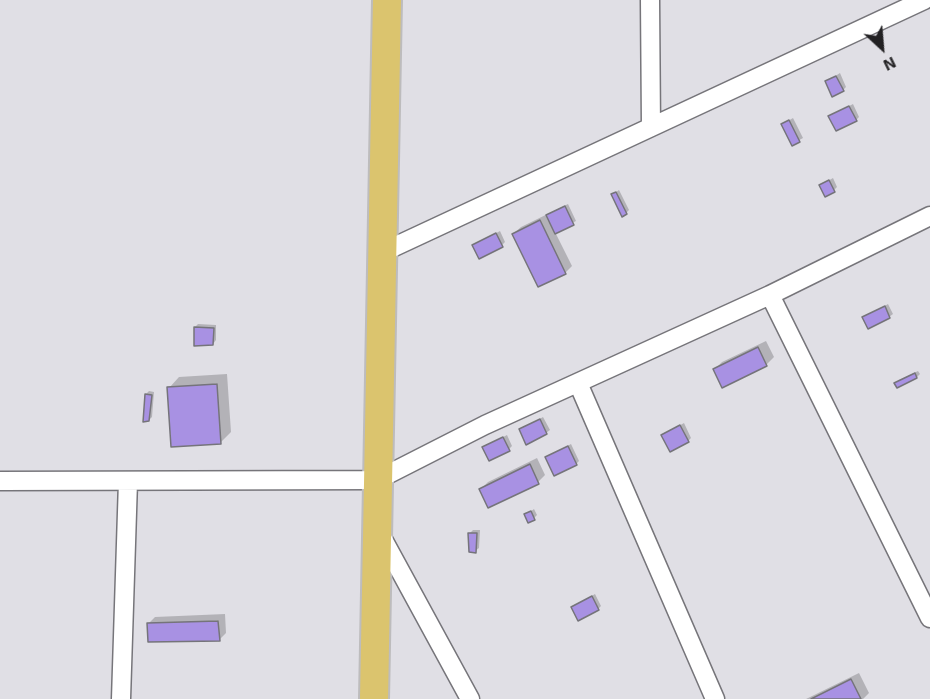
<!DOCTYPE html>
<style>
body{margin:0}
#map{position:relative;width:930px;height:699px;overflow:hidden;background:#e0dfe5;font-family:"Exo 2",sans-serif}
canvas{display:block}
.north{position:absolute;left:852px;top:18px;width:60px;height:60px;-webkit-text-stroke:4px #e0dfe5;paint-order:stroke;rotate:154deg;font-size:16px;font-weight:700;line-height:24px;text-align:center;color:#222123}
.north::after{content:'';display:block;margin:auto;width:21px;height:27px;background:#222123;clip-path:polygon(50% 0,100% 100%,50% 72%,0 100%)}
</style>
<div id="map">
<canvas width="930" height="699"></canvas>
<div class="north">N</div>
</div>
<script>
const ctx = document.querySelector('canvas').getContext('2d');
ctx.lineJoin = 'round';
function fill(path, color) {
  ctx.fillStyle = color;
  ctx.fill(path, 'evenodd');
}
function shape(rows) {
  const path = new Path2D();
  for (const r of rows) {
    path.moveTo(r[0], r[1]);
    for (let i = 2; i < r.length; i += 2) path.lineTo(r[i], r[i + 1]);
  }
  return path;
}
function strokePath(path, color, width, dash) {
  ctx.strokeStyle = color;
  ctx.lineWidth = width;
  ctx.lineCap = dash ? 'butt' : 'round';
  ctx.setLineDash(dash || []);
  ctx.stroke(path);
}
fill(shape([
 [840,73,846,87,843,90,826,82],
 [853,104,859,117,856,120,830,116],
 [793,118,803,138,792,144,783,124],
 [833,178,837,187,834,190,821,185],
 [619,190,629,210,626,213,612,195],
 [568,204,576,221,555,232,572,266,565,273,513,234,521,227],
 [500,231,505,242,502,245,474,245],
 [888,304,893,314,889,317,864,318],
 [198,324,216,325,216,340,213,344,195,327],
 [766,341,774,357,767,364,723,386,715,369,722,362],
 [918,371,920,374,917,377,897,386,896,383,899,380],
 [227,374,231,432,220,443,169,388,179,377],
 [149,391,154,392,152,417,149,420,146,394],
 [543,417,550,430,546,433,521,430],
 [684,423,691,438,688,441,663,435],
 [507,435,512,446,509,449,484,447],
 [571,444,579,461,576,464,547,457],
 [537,458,545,475,538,482,481,489,488,482],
 [534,509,537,515,534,518,526,515],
 [473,530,480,530,479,548,475,551,470,533],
 [595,594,601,606,598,609,573,607],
 [225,614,226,633,219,640,148,624,155,617],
 [859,673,869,693,863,699,806,699]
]), '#0003');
const building = shape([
 [836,76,844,91,832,97,825,81,836,76],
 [849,106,857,121,836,131,828,116,849,106],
 [789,120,800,142,792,146,781,124,789,120],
 [829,180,835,192,825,197,819,185,829,180],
 [616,192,627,214,622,217,611,194,616,192],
 [565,206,574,225,555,234,546,215,565,206],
 [540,220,566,274,538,287,512,234,540,220],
 [496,233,503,247,479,259,472,245,496,233],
 [885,306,890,318,868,329,862,317,885,306],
 [194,327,214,328,213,345,194,346,194,327],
 [758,347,767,366,722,388,713,369,758,347],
 [915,373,917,378,897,388,894,383,915,373],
 [217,384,221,444,171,447,167,387,217,384],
 [145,394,152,395,149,421,143,422,145,394],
 [540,419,547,434,526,445,519,429,540,419],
 [680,425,689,442,670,452,661,435,680,425],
 [503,437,510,451,489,461,482,447,503,437],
 [568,446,577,465,554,476,545,457,568,446],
 [530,464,539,484,488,508,479,489,530,464],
 [531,511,535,520,528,523,524,514,531,511],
 [468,533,477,533,476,553,469,552,468,533],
 [592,596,599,610,578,621,571,607,592,596],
 [218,621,220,641,148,642,147,623,218,621],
 [851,679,861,699,811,699,851,679]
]);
fill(building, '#a891e3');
strokePath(building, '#75747a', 1.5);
const street = shape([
 [650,0,651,127],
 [381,253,924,0],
 [770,295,930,618],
 [578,383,715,699],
 [0,481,377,480,485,425,770,295,930,216],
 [379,532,470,699],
 [121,699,128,481]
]);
const primary = shape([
 [374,699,387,0]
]);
strokePath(street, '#76757a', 21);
strokePath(primary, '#bdbcbd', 32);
strokePath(street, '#fff', 18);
strokePath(primary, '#dbc46e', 28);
</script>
